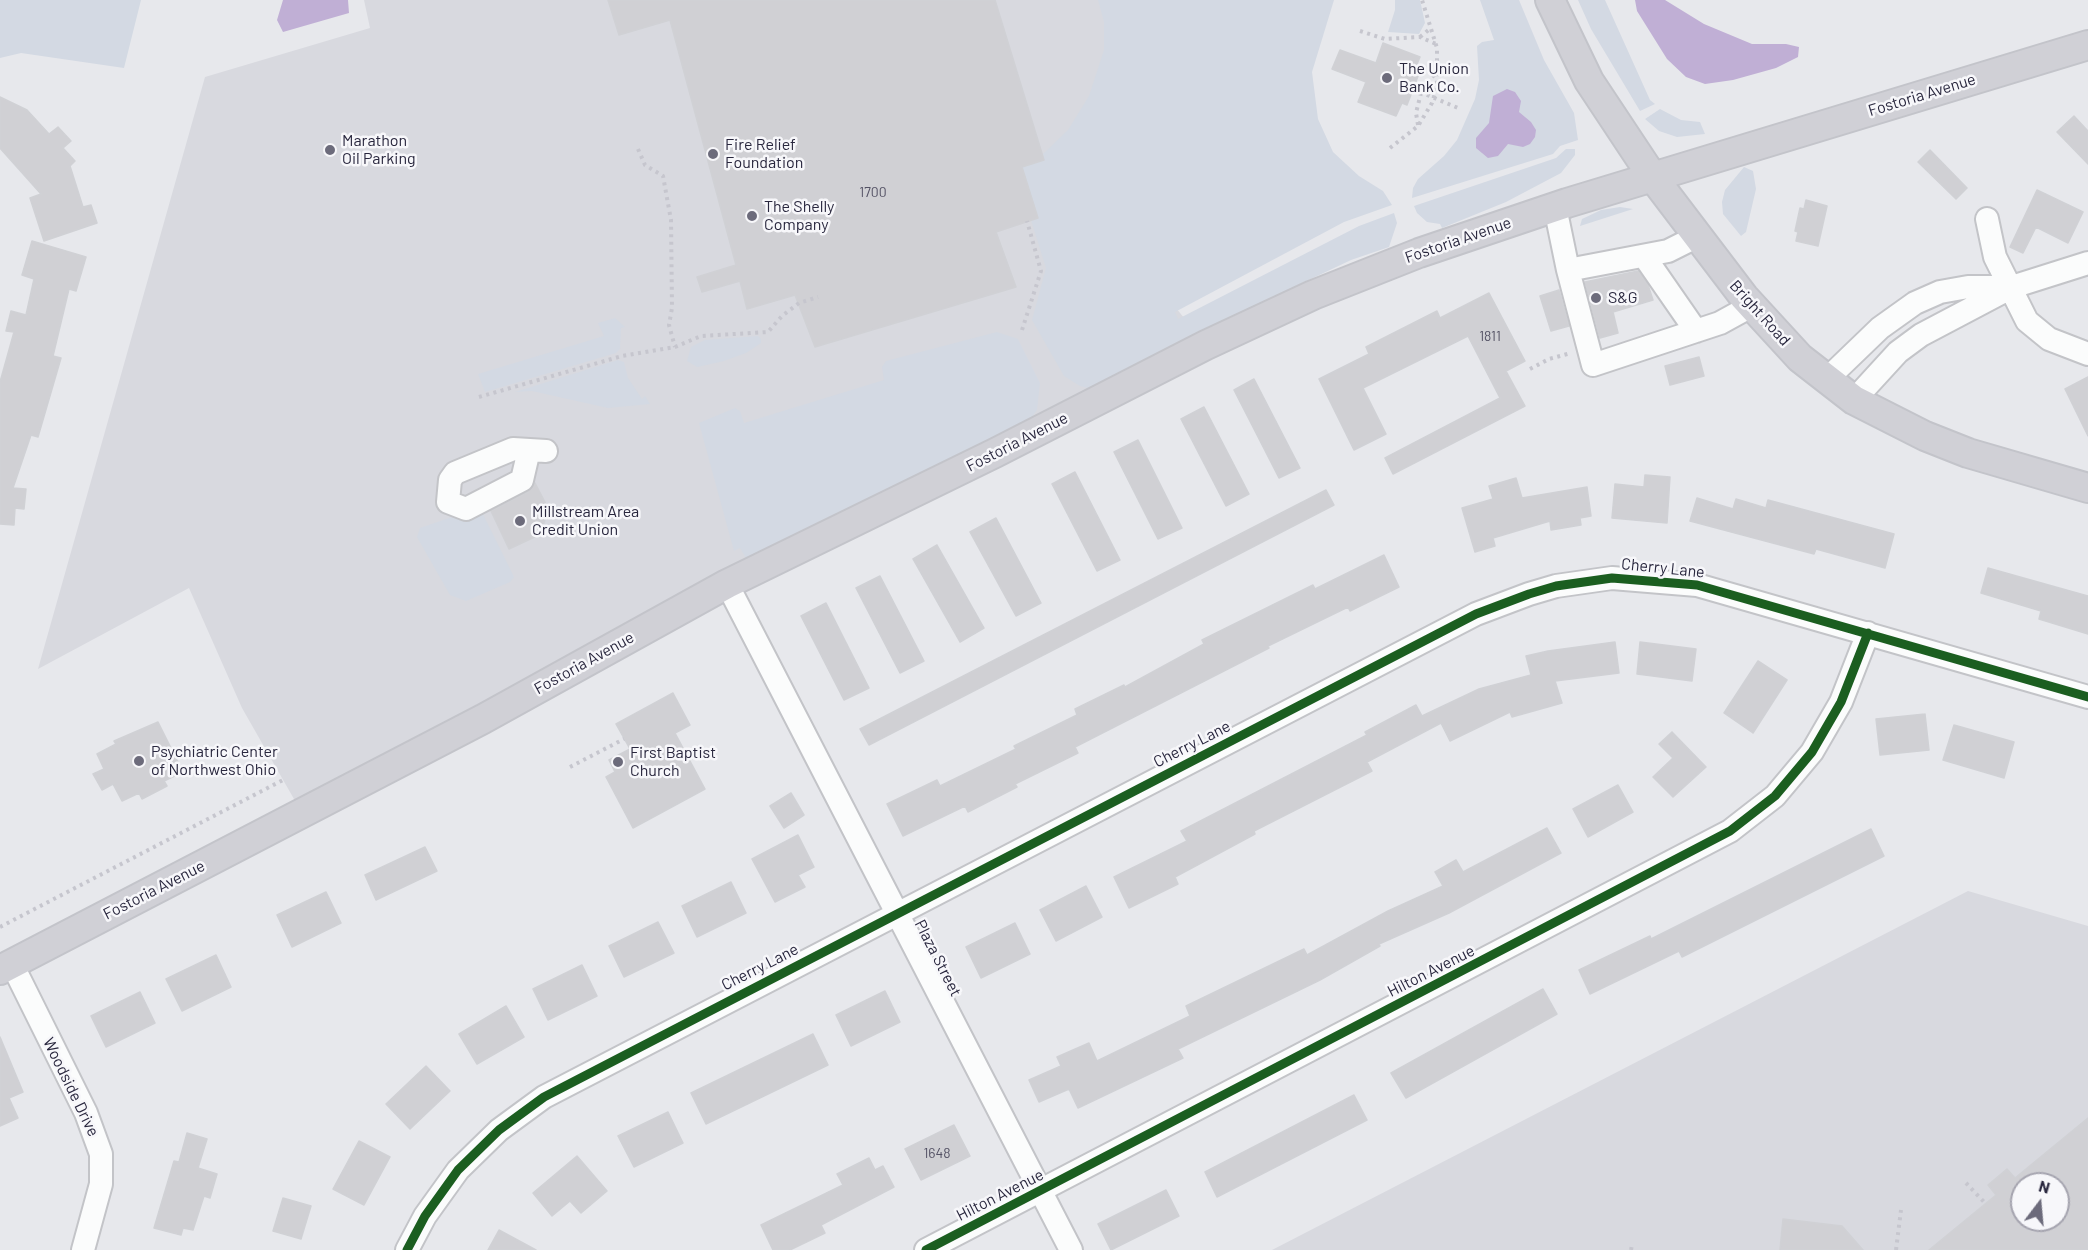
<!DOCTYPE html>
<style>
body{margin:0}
#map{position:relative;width:2088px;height:1250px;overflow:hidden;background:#e7e8ec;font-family:Barlow,sans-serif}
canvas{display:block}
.north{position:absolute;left:2010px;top:1172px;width:60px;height:60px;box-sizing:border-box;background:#f7f7fa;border:2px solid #a5a4af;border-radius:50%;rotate:16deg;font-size:16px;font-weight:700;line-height:24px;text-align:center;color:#29273e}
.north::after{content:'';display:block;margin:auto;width:21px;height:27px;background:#6c6b7b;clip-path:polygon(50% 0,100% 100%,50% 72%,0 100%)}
</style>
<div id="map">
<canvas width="2088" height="1250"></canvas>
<div class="north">N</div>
</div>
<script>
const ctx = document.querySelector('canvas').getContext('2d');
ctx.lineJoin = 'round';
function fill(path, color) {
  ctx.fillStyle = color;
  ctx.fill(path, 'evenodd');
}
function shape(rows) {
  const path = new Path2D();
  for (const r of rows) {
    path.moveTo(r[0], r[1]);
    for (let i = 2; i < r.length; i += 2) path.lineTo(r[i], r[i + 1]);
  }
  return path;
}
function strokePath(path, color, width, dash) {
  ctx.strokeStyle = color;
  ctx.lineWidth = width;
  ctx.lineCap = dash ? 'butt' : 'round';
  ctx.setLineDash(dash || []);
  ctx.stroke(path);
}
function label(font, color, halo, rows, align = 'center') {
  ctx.font = font + ' Barlow,sans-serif';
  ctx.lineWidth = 5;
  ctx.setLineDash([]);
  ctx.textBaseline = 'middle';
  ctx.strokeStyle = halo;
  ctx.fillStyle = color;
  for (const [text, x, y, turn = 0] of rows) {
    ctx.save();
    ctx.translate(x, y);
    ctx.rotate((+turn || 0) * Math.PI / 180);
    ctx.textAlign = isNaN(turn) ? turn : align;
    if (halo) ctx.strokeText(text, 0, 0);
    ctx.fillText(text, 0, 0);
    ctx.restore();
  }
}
fill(shape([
 [364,0,1265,0,1176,308,1206,345,302,813,242,708,189,588,38,669,205,77,370,28],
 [1968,891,2088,926,2088,1250,1272,1250],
 [2022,1184,2058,1184,2058,1220,2022,1220]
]), '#d8d9df');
fill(shape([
 [0,0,141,0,124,68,21,53,0,58],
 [1098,0,1334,0,1312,72,1318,119,1333,152,1359,176,1383,191,1392,205,1344,222,1175,312,1178,319,1359,226,1394,213,1397,223,1389,247,1351,260,1222,321,1092,389,1080,386,1064,376,1032,320,1046,268,1031,220,1038,217,1022,167,1044,160,1043,154,1068,130,1089,96,1104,50,1104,22],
 [1395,0,1420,0,1425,23,1419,34,1388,32,1395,10],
 [1480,0,1519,0,1544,60,1574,113,1578,140,1560,146,1553,154,1412,198,1413,188,1418,179,1444,156,1457,140,1475,99,1479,80,1477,46,1482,42,1494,40],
 [1578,0,1605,0,1650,100,1655,104,1640,111,1591,29],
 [1660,109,1681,120,1700,122,1705,134,1677,137,1659,131,1645,119],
 [1566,149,1575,149,1575,155,1561,173,1506,202,1442,228,1440,224,1427,222,1417,213,1414,206,1556,158],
 [1744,167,1753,171,1756,189,1746,232,1741,236,1723,214,1722,202,1725,190],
 [1620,207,1633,209,1580,226,1582,219,1601,210],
 [615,318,625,327,621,328,620,349,616,353,485,392,478,374,604,336,598,323],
 [997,332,1018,339,1040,383,1037,410,1028,422,746,558,740,548,734,551,699,423,735,408,740,411,744,423,884,380,882,367,886,361],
 [758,336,761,339,761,343,746,353,724,361,697,367,687,361,691,347,705,340],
 [618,360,624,362,628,378,642,399,645,396,650,404,608,408,532,391,515,392],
 [481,510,514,577,510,582,466,601,450,595,417,537,420,528,455,516]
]), '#d3d9e3');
fill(shape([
 [283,0,348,0,349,13,283,32,277,20],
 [1635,0,1665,0,1704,24,1752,44,1786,44,1799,47,1798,57,1776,68,1733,80,1705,84,1686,77,1667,59,1637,11],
 [1507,89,1515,92,1521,101,1519,112,1531,122,1536,130,1535,137,1530,144,1523,147,1508,144,1498,156,1488,158,1476,148,1476,138,1489,123,1493,96]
]), '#c0afd5');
const building = shape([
 [608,0,995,0,1044,160,1022,167,1038,218,996,232,1016,287,815,347,795,295,747,309,740,281,702,292,697,277,736,265,670,20,619,35,608,0],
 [1383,43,1420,57,1415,69,1420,71,1407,105,1402,103,1396,116,1358,102,1366,82,1332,69,1340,50,1376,63,1383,43],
 [0,97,27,110,49,134,58,127,71,141,63,148,75,161,70,166,83,207,91,205,97,223,44,241,30,198,41,194,0,148,0,97],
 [2074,116,2088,131,2088,164,2057,132,2074,116],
 [1930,150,1967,188,1956,199,1918,162,1930,150],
 [2037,190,2083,212,2068,243,2036,227,2023,253,2010,247,2037,190],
 [1806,200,1827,206,1818,246,1796,241,1798,232,1795,231,1800,208,1804,209,1806,200],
 [32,241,86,257,76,291,69,289,53,356,61,358,38,437,31,435,13,488,26,489,24,509,15,508,14,525,0,524,0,382,14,332,6,331,11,311,26,315,34,279,22,275,32,241],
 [1638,271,1648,285,1653,300,1613,312,1618,333,1600,338,1585,282,1638,271],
 [1559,290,1569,326,1551,331,1540,296,1559,290],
 [1489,293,1525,361,1506,371,1525,406,1393,474,1385,458,1500,398,1468,336,1363,388,1386,434,1354,450,1319,379,1369,354,1366,347,1437,311,1440,318,1489,293],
 [1699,357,1704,376,1670,385,1665,366,1699,357],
 [2088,377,2088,436,2065,389,2088,377],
 [1254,379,1300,468,1279,478,1234,390,1254,379],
 [1204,407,1249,494,1226,506,1181,419,1204,407],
 [1138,440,1182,528,1158,539,1114,452,1138,440],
 [1075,472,1120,560,1097,571,1052,484,1075,472],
 [1645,475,1670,477,1667,523,1612,518,1615,484,1644,487,1645,475],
 [1516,478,1522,498,1587,487,1591,516,1580,518,1581,525,1551,530,1550,521,1493,538,1495,546,1475,552,1462,508,1493,499,1489,486,1516,478],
 [535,483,548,508,541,534,509,549,491,511,528,492,535,483],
 [1326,490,1334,505,869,745,860,729,1326,490],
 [1697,498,1733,509,1736,499,1766,508,1768,500,1894,534,1885,568,1816,549,1814,554,1690,521,1697,498],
 [996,518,1041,603,1016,616,970,532,996,518],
 [937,545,984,628,960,642,913,559,937,545],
 [1384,555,1399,587,1350,611,1348,607,1268,646,1269,648,1075,747,1078,753,1015,784,1017,787,968,812,965,806,903,836,887,804,937,780,940,786,1016,749,1014,746,1077,715,1075,709,1124,685,1125,687,1204,644,1202,640,1313,585,1315,589,1384,555],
 [1988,568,2088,596,2088,634,2039,619,2041,611,1981,593,1988,568],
 [880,576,924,661,900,673,856,588,880,576],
 [826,603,869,688,844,700,801,616,826,603],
 [1615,642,1619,673,1555,681,1562,703,1512,717,1510,712,1450,741,1441,723,1367,762,1372,771,1254,831,1255,834,1175,877,1178,884,1129,908,1114,877,1187,841,1181,831,1367,735,1365,732,1416,705,1422,716,1479,689,1531,675,1526,656,1548,651,1615,642],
 [1640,642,1696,649,1692,681,1637,674,1640,642],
 [1758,661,1787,680,1753,733,1724,713,1758,661],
 [673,693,690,725,675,733,705,789,633,828,606,777,615,772,609,760,630,749,616,724,673,693],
 [1925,714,1929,750,1880,755,1876,719,1925,714],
 [158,722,183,772,164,781,167,786,142,799,139,793,122,801,113,784,102,790,93,774,104,769,97,754,116,744,114,741,158,722],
 [1954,725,2014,742,2004,778,1943,760,1954,725],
 [1672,732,1706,767,1673,797,1653,777,1673,758,1659,744,1672,732],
 [1618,785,1633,812,1588,837,1573,809,1618,785],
 [791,793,804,815,784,828,770,806,791,793],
 [1547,828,1561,853,1449,913,1379,944,1380,946,1320,980,1178,1049,1183,1058,1078,1108,1069,1089,1039,1102,1029,1080,1061,1066,1057,1057,1089,1043,1097,1061,1190,1016,1186,1006,1304,949,1307,955,1388,911,1443,886,1435,872,1456,860,1463,872,1547,828],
 [1871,829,1884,856,1682,957,1679,951,1590,994,1579,970,1650,936,1651,939,1871,829],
 [798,835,814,867,798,875,805,887,775,902,752,859,798,835],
 [425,847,437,871,376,900,365,875,425,847],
 [731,882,746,913,697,937,682,906,731,882],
 [1086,886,1102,917,1056,941,1040,910,1086,886],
 [326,892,341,923,292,947,277,915,326,892],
 [658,922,674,953,624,977,609,946,658,922],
 [1015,923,1030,954,981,978,966,947,1015,923],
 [216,955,231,987,182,1011,166,979,216,955],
 [582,965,597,996,548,1020,533,989,582,965],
 [1543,989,1557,1014,1406,1098,1391,1073,1543,989],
 [885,991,900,1022,851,1046,836,1015,885,991],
 [140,992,155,1023,106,1047,91,1016,140,992],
 [506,1006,524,1037,477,1064,459,1034,506,1006],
 [813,1034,828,1065,706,1124,691,1093,813,1034],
 [0,1037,23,1092,9,1098,18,1118,0,1126,0,1037],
 [426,1066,450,1091,410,1129,386,1104,426,1066],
 [1354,1095,1367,1120,1217,1197,1205,1172,1354,1095],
 [668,1112,683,1143,634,1167,618,1136,668,1112],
 [2088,1118,2088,1250,1929,1250,1996,1195,1988,1185,2007,1169,2015,1178,2088,1118],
 [2022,1184,2058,1184,2058,1220,2022,1220,2022,1184],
 [954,1125,970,1156,921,1180,905,1149,954,1125],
 [187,1133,207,1139,198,1168,217,1174,210,1198,204,1196,193,1230,183,1228,181,1235,154,1228,174,1161,179,1162,187,1133],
 [359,1141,390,1157,364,1205,333,1189,359,1141],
 [577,1156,607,1191,581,1213,570,1201,552,1216,533,1193,577,1156],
 [869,1158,875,1170,883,1166,894,1187,821,1225,825,1233,790,1250,773,1250,761,1225,843,1185,837,1174,869,1158],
 [1166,1190,1179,1216,1111,1250,1098,1224,1166,1190],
 [283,1198,311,1206,301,1239,273,1231,283,1198],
 [1783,1219,1842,1226,1863,1250,1780,1250,1783,1219],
 [499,1230,536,1250,488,1250,499,1230]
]);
fill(building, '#d0d0d4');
strokePath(building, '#d0d1d5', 1.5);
const minor = shape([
 [1555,207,1568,270,1668,251,1696,237],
 [1987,219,1995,257,2027,321,2049,339,2088,354],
 [1644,256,1696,331],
 [1568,270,1593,365,1720,323,1751,306],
 [1826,380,1880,328,1915,303,1940,292,1968,287,2011,287],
 [1854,400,1898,352,1921,335,2012,287,2088,263],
 [448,502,450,480,455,473,513,449,546,451],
 [448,502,466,509,522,480,529,450],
 [727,584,1071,1250],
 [12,964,86,1113,101,1154,101,1184,83,1250],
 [407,1250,425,1216,458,1170,499,1130,544,1097,1476,614,1529,594,1556,586,1612,578,1697,585,2088,697],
 [926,1250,1730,831,1775,796,1812,752,1841,702,1868,633]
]);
const major = shape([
 [1550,0,1589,81,1652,176,1744,297,1800,358,1854,400,1925,436,1968,453,2088,488],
 [0,970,483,719,727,584,995,453,1206,345,1313,295,1419,253,1567,203,2088,45]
]);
strokePath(minor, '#c3c4c8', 26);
strokePath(major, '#c3c4ca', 32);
strokePath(shape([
 [1360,31,1385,39,1420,37,1436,44],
 [1420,37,1431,28],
 [1413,89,1458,108],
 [1418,125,1416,113,1421,93,1429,79,1439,72],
 [1390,148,1418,126,1432,103,1437,87,1437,48,1422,0],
 [638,149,645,165,663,176,671,220,672,308,669,325,675,347],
 [1022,330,1041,271,1027,221],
 [1530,369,1549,359,1571,353],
 [479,397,622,356,675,347,701,336,768,332,782,316,799,303,818,297],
 [570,767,624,739],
 [0,927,283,780],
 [1966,1183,1985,1203],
 [1631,1250,1632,1245],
 [1896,1250,1901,1210]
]), '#c6c6ce', 4, [3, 4.5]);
strokePath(minor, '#fbfcfc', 22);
strokePath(major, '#d0d0d6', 28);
strokePath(shape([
 [407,1250,425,1216,458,1170,499,1130,544,1097,1476,614,1529,594,1556,586,1612,578,1697,585,2088,697],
 [926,1250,1730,831,1775,796,1812,752,1841,702,1868,633]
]), '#1b5e20', 9);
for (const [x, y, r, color] of [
 [1387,78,6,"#6c6b7b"],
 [330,150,6,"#6c6b7b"],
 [713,154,6,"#6c6b7b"],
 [752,216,6,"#6c6b7b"],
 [1596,298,6,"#6c6b7b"],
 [520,521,6,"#6c6b7b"],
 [139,761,6,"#6c6b7b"],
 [618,762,6,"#6c6b7b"]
]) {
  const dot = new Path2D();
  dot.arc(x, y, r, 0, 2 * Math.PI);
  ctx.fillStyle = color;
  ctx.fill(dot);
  strokePath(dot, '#f7f7fa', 2);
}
label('14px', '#535164', null, [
 ["1700",873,192],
 ["1811",1490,336],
 ["1648",937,1153]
]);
label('16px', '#29273e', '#f7f7fa', [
 ["The Union",1399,69],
 ["Bank Co.",1399,87],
 ["Marathon",342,141],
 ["Oil Parking",342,159],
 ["Fire Relief",725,145],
 ["Foundation",725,163],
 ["The Shelly",764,207],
 ["Company",764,225],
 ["S&G",1608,298],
 ["Millstream Area",532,512],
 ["Credit Union",532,530],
 ["Psychiatric Center",151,752],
 ["of Northwest Ohio",151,770],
 ["First Baptist",630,753],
 ["Church",630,771]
], 'left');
label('16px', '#29273e', '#f7f7fa', [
 ["Fostoria Avenue",1922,95,-17],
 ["Fostoria Avenue",1458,240,-19],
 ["Bright Road",1760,313,48],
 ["Fostoria Avenue",1017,442,-27],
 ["Cherry Lane",1663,568,6],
 ["Fostoria Avenue",584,663,-29],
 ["Cherry Lane",1192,744,-27],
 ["Fostoria Avenue",154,890,-27],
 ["Plaza Street",938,958,63],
 ["Cherry Lane",760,967,-27],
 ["Hilton Avenue",1431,971,-27],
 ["Woodside Drive",71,1087,64],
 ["Hilton Avenue",1000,1195,-27]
]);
</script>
